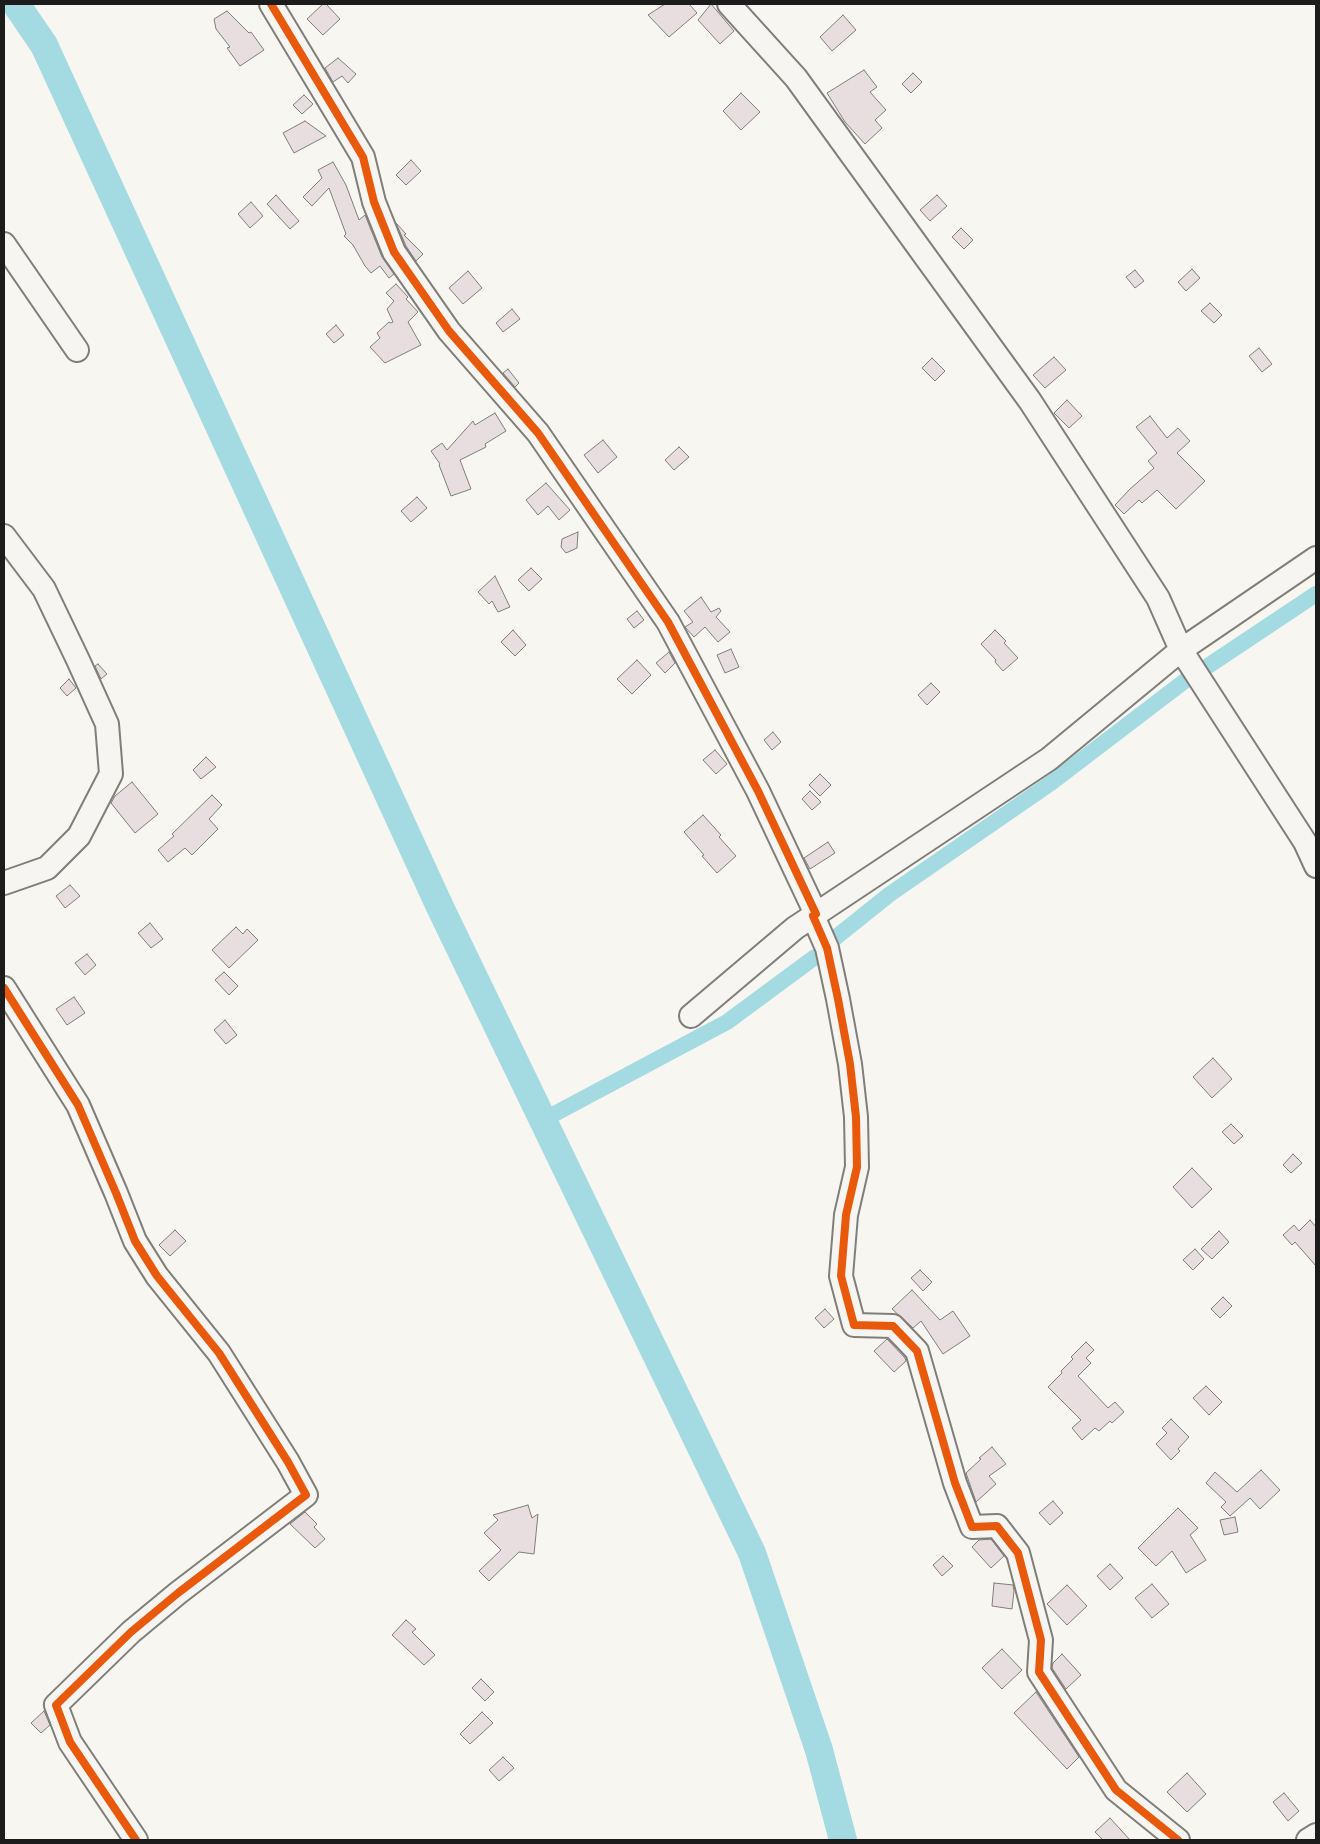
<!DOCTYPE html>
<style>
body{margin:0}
#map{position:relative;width:1320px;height:1844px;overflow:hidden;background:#f8f6f0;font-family:"Comic Neue",sans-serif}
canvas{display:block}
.frame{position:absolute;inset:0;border:5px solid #1c1c1c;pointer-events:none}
</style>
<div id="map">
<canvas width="1320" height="1844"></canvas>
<div class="frame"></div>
</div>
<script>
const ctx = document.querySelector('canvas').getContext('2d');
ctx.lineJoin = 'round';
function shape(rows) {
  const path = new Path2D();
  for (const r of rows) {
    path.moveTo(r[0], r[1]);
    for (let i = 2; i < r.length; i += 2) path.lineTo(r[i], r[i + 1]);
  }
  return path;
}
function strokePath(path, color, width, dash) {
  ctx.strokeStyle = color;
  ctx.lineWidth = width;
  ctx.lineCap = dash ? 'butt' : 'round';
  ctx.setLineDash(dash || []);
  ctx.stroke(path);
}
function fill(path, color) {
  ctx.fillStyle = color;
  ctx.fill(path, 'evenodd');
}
strokePath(shape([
 [1208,666,1316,594],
 [835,938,890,894,1051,783,1186,680],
 [543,1120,727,1022,815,957]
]), '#a4dbe2', 16);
strokePath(shape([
 [16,4,44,45,440,907,752,1553,819,1750,843,1840]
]), '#a4dbe2', 28);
const building = shape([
 [323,4,326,4,340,19,323,35,307,19,323,4],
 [665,4,689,4,697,13,669,37,648,15,665,4],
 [711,4,734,31,720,44,698,20,711,4],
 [227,11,249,33,251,32,264,50,240,66,227,48,230,47,216,29,214,19,227,11],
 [843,15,856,30,832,51,820,37,843,15],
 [338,58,356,74,348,83,342,76,333,82,325,68,338,58],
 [864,70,877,87,870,92,886,110,875,120,882,128,865,144,845,122,827,93,864,70],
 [913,73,922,82,911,93,902,84,913,73],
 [741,93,760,112,741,130,723,111,741,93],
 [304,95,313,104,302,114,293,105,304,95],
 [305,121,326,136,294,153,283,133,305,121],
 [411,160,421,171,406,185,396,175,411,160],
 [333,162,346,185,359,220,365,215,382,257,394,274,389,278,380,266,371,273,365,266,353,245,344,236,346,234,329,188,312,206,303,197,322,178,318,170,333,162],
 [276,195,299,221,290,229,267,204,276,195],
 [937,195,947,206,930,221,920,210,937,195],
 [251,202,263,216,250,228,238,214,251,202],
 [396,223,406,234,404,235,423,254,416,261,406,246,396,223],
 [961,228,973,240,964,249,952,237,961,228],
 [1192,269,1200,278,1186,291,1178,282,1192,269],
 [1135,270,1144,281,1135,288,1126,277,1135,270],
 [468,271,482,288,463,304,449,288,468,271],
 [396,284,408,297,406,299,418,312,408,322,421,345,385,363,370,347,380,338,377,333,389,322,391,323,393,322,387,309,394,301,386,293,396,284],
 [1210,303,1222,315,1214,323,1201,311,1210,303],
 [512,309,520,319,503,332,496,323,512,309],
 [336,325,344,335,334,343,326,334,336,325],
 [1259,348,1272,364,1262,372,1249,356,1259,348],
 [1054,357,1066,370,1045,388,1033,375,1054,357],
 [932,358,945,371,935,381,922,368,932,358],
 [508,369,519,383,515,387,503,373,508,369],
 [1067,400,1082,416,1069,428,1054,413,1067,400],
 [495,413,506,431,485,444,486,447,460,460,471,489,451,496,439,465,440,464,431,451,442,443,447,450,473,421,475,425,495,413],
 [1150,416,1167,438,1178,428,1190,441,1177,453,1205,481,1176,509,1157,490,1142,503,1139,500,1124,514,1115,505,1130,489,1154,468,1148,461,1157,453,1136,427,1150,416],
 [603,440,617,457,598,473,584,455,603,440],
 [679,447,689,457,674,470,665,460,679,447],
 [546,483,570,510,559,520,548,506,538,515,526,500,546,483],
 [417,497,427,508,411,522,401,511,417,497],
 [578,532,577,548,566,553,561,547,562,539,578,532],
 [531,568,542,579,529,591,518,580,531,568],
 [495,576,510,607,498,612,492,601,489,604,478,592,495,576],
 [701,597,711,612,719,608,721,611,716,617,730,632,718,642,705,627,694,637,685,627,693,622,684,611,701,597],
 [637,611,644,620,634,628,627,619,637,611],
 [513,630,526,645,515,656,501,642,513,630],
 [995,630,1006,641,1004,643,1018,658,1003,671,995,662,996,660,981,644,995,630],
 [731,649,739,667,725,673,717,655,731,649],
 [669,652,675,663,665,673,656,663,669,652],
 [637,660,651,675,632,694,617,679,637,660],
 [98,664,107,674,101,679,95,666,98,664],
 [69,679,76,688,67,696,60,688,69,679],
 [931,683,940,692,927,705,918,695,931,683],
 [773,732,781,742,772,750,764,740,773,732],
 [715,750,727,764,716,774,703,760,715,750],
 [206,757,216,767,201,779,193,770,206,757],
 [820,774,831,785,820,796,809,785,820,774],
 [132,782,158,814,135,833,111,803,115,796,132,782],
 [810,791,821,802,812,810,802,799,810,791],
 [212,795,222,805,209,819,218,829,192,855,185,848,168,862,158,850,174,836,172,834,212,795],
 [703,815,721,835,719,837,736,856,717,873,702,856,704,855,684,832,703,815],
 [828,842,835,853,810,869,804,858,828,842],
 [70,885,80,896,65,908,56,896,70,885],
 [150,923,163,939,151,948,138,933,150,923],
 [236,927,243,934,247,929,258,940,229,968,212,950,236,927],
 [87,954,96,965,85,975,75,963,87,954],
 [224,972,238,986,229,995,215,980,224,972],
 [74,997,85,1013,67,1025,56,1009,74,997],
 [225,1020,237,1035,226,1044,214,1030,225,1020],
 [1213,1058,1232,1079,1212,1098,1193,1077,1213,1058],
 [1231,1124,1243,1136,1234,1144,1222,1132,1231,1124],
 [1293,1154,1302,1163,1291,1173,1283,1165,1293,1154],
 [1192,1168,1212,1189,1192,1208,1173,1187,1192,1168],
 [1310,1220,1316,1227,1316,1266,1295,1242,1292,1245,1283,1235,1294,1225,1299,1231,1310,1220],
 [175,1230,186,1241,170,1256,159,1245,175,1230],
 [1219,1231,1229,1242,1212,1259,1201,1249,1219,1231],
 [1195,1249,1204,1259,1193,1270,1183,1260,1195,1249],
 [920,1270,932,1282,923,1291,911,1278,920,1270],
 [912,1290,940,1320,953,1311,970,1336,943,1354,921,1321,913,1328,892,1309,912,1290],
 [1223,1297,1232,1306,1220,1318,1211,1309,1223,1297],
 [825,1309,834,1319,824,1328,815,1318,825,1309],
 [887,1339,905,1358,906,1361,894,1372,874,1351,887,1339],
 [1086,1342,1094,1350,1086,1358,1091,1363,1078,1376,1108,1408,1115,1402,1124,1412,1112,1423,1110,1421,1099,1431,1095,1428,1082,1440,1072,1428,1081,1420,1048,1387,1062,1373,1061,1371,1073,1359,1071,1357,1086,1342],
 [1206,1386,1222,1402,1209,1415,1193,1398,1206,1386],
 [1171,1419,1189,1437,1178,1449,1180,1451,1171,1460,1156,1444,1167,1433,1162,1428,1171,1419],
 [992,1447,1006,1464,989,1476,996,1484,976,1502,966,1473,981,1459,979,1458,992,1447],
 [1261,1470,1280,1490,1260,1509,1250,1498,1230,1516,1221,1507,1226,1502,1206,1483,1215,1472,1237,1492,1261,1470],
 [1053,1501,1063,1513,1050,1525,1039,1513,1053,1501],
 [528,1505,532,1518,538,1514,534,1554,519,1552,489,1581,479,1571,501,1550,484,1533,498,1520,493,1515,528,1505],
 [1178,1508,1198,1528,1190,1535,1206,1560,1186,1573,1172,1551,1156,1566,1138,1548,1178,1508],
 [305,1512,317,1524,314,1527,325,1539,315,1548,290,1524,305,1512],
 [1235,1517,1238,1532,1224,1535,1220,1520,1235,1517],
 [991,1539,1004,1556,991,1568,972,1547,979,1540,991,1539],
 [943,1556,953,1566,942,1576,933,1565,943,1556],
 [1110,1564,1123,1578,1110,1590,1097,1576,1110,1564],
 [994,1583,1013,1585,1014,1591,1012,1609,992,1606,994,1583],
 [1152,1584,1169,1604,1152,1618,1135,1598,1152,1584],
 [1067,1585,1087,1606,1067,1625,1047,1604,1067,1585],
 [406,1620,416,1629,412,1632,435,1655,424,1665,392,1635,406,1620],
 [1002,1649,1022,1670,1002,1689,982,1668,1002,1649],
 [1062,1654,1081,1675,1066,1689,1052,1668,1053,1663,1062,1654],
 [481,1679,494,1692,485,1701,472,1688,481,1679],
 [1036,1692,1079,1757,1067,1769,1014,1713,1036,1692],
 [44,1711,50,1725,41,1733,31,1723,44,1711],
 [482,1712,493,1723,470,1744,460,1734,482,1712],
 [503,1757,514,1768,499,1781,489,1770,503,1757],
 [1187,1773,1206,1794,1187,1812,1167,1792,1187,1773],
 [1284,1793,1299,1811,1288,1821,1273,1802,1284,1793],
 [1110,1818,1130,1840,1103,1840,1095,1832,1110,1818]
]);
fill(building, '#e8dee0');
strokePath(building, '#7f7e7b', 1);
const minor = shape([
 [271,4,363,157,374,202,394,252,449,331,538,433,668,622,758,791,816,914],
 [729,4,796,78,1030,401,1158,598,1181,650,1305,842,1316,866],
 [4,244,77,350],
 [4,536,44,589,78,660,107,724,111,774,79,836,47,868,4,883],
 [813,916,827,948,838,999,850,1064,856,1117,857,1167,846,1215,841,1276,854,1325,893,1326,917,1351,955,1483,972,1527,997,1526,1018,1553,1041,1640,1039,1672,1116,1790,1178,1840],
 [4,988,78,1105,116,1193,135,1241,157,1276,219,1353,288,1462,306,1495,178,1593,131,1632,56,1705,70,1742,136,1840],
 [691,1016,795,928,1049,759,1181,650,1316,558],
 [1308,1840,1316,1835]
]);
strokePath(minor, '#7f7e7b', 26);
strokePath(minor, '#f6f5f1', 22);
strokePath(shape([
 [271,4,363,157,374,202,394,252,449,331,538,433,668,622,758,791,816,914],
 [813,916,827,948,838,999,850,1064,856,1117,857,1167,846,1215,841,1276,854,1325,893,1326,917,1351,955,1483,972,1527,997,1526,1018,1553,1041,1640,1039,1672,1116,1790,1178,1840],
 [4,988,78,1105,116,1193,135,1241,157,1276,219,1353,288,1462,306,1495,178,1593,131,1632,56,1705,70,1742,136,1840]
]), '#e8590c', 8);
</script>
